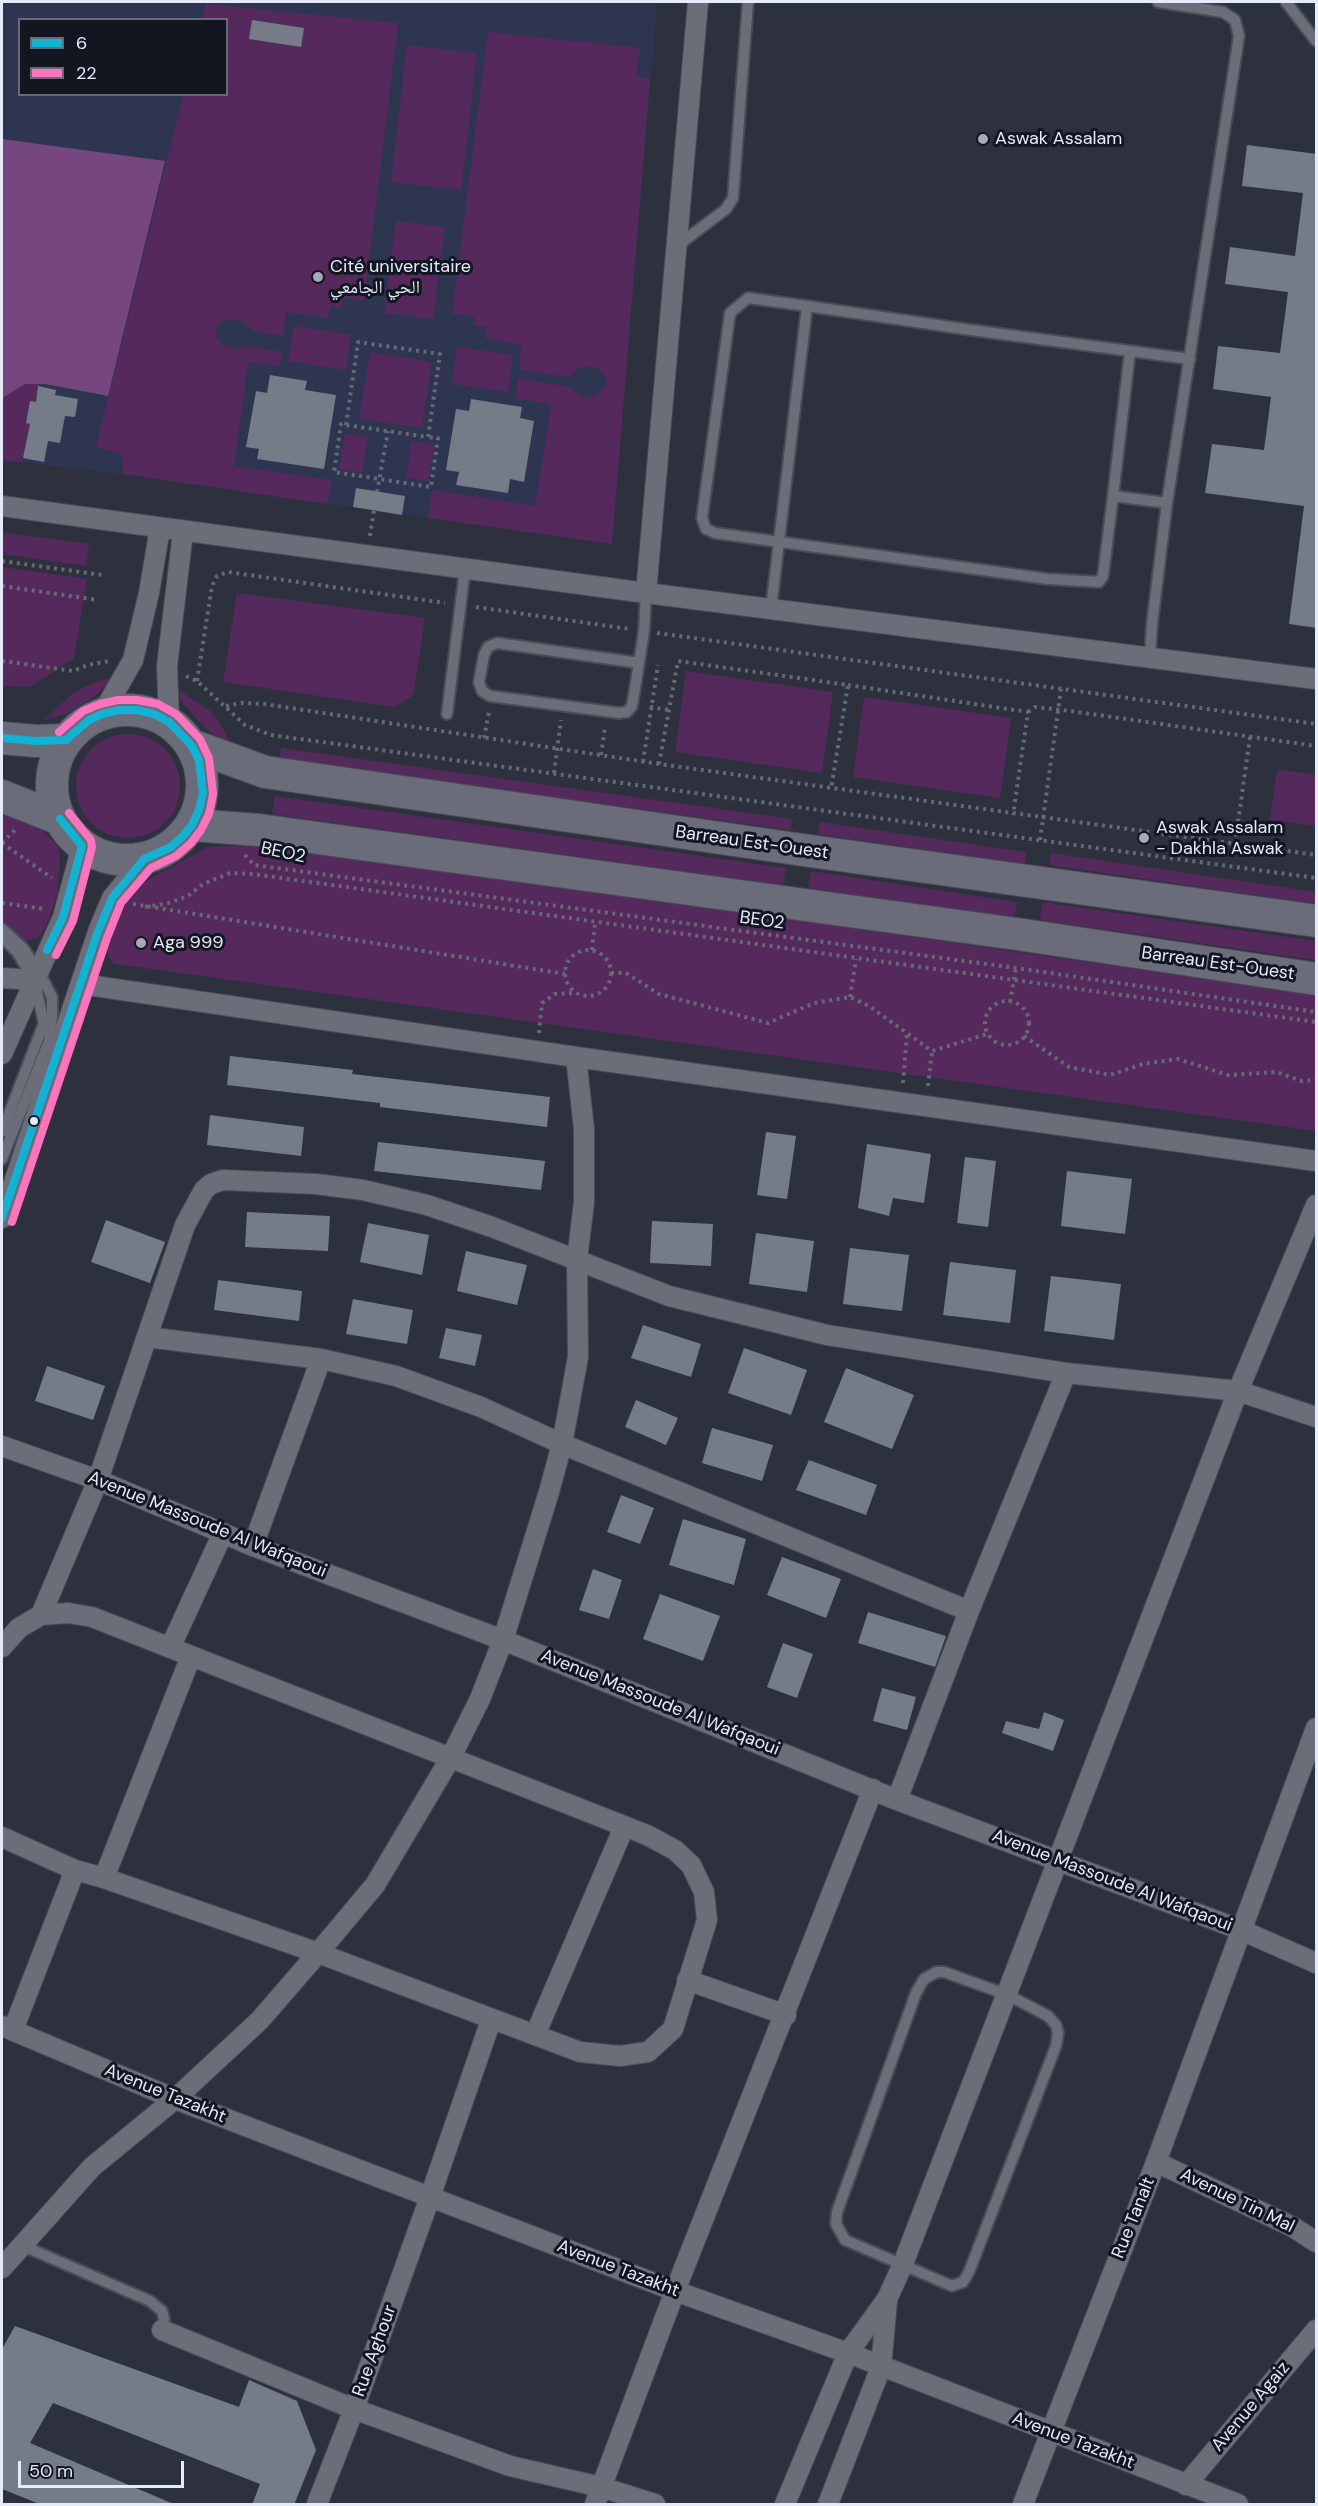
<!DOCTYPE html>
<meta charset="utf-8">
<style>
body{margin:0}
#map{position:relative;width:1318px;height:2506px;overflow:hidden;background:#2d313e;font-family:"DM Sans",sans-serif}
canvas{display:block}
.frame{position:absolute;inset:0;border:3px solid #e5ebfa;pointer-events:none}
.legend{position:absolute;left:18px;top:18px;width:210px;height:78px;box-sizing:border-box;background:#131621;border:2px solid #676b78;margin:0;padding:8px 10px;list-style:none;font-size:18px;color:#e5ebfa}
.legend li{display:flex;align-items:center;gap:12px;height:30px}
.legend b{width:30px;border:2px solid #676b78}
.scale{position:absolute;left:18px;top:2461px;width:166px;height:27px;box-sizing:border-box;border:3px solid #e5ebfa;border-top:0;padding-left:8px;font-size:18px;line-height:21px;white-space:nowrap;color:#e5ebfa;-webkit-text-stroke:4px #131621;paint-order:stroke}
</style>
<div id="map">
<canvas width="1318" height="2506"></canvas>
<div class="frame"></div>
<ul class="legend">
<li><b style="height:8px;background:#13b2d5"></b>6</li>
<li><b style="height:8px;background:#fc73be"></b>22</li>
</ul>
<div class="scale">50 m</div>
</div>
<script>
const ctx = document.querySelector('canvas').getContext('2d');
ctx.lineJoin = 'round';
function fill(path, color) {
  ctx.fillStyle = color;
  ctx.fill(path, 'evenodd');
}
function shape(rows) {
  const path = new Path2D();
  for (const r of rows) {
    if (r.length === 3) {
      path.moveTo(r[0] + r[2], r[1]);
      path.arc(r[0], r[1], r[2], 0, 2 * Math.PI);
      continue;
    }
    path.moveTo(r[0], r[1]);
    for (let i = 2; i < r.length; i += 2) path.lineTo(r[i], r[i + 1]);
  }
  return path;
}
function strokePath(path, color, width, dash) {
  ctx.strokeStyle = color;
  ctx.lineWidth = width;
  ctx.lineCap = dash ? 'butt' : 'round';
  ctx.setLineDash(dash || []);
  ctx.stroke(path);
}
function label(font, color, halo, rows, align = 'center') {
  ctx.font = font + ' "DM Sans","Noto Naskh Arabic",sans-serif';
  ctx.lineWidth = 6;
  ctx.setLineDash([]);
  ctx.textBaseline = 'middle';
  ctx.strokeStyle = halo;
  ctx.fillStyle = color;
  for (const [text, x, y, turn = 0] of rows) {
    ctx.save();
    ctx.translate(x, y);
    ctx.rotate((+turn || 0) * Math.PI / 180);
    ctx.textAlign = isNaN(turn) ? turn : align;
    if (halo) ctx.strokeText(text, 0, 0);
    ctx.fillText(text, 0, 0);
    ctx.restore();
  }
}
fill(shape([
 [2,2,657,2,612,544,123,474,2,460],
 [20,20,226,20,226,94,20,94]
]), '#2d3551');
fill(shape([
 [206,4,398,23,364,301,343,298,342,308,330,307,328,318,286,312,283,336,255,331,242,321,229,319,218,324,216,337,223,346,236,349,250,347,282,352,279,366,248,362,234,466,332,480,327,504,123,474,122,454,96,447,183,95,226,94,226,20,202,19],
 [488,32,640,48,636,77,650,78,612,544,428,518,432,490,535,506,551,405,516,398,518,378,569,387,576,393,585,397,596,396,603,389,607,379,600,369,588,365,577,369,568,377,519,370,521,345,485,338,486,327,473,325,474,316,452,314],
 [407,45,477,53,461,190,391,182],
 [396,221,445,227,433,319,384,313],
 [294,326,351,335,346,370,288,361],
 [457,347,513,355,508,392,452,384],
 [370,352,432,362,422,428,359,419],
 [25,384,39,384,36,402,30,401,26,423,30,424,23,458,22,462,2,460,2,403,4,397],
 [345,433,368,437,362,473,339,469],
 [412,441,434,445,428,481,406,477],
 [2,532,89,544,86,566,2,554],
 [2,567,87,579,74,658,30,687,2,686],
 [237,593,425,618,414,691,411,697,394,707,223,682],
 [686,671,833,692,822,773,675,752],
 [112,678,98,694,87,701,66,714,44,720,73,693,97,681],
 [177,689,209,710,218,720,231,743,213,734,203,726,182,702],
 [864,697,1011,718,1000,798,853,777],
 [128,786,52],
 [281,748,792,819,791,830,280,759],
 [1277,769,1316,775,1316,826,1270,820],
 [275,796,786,868,783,885,272,814],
 [2,815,35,824,59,847,60,862,57,894,49,919,40,936,2,949],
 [820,822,1026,852,1025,864,818,834],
 [261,845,309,850,1316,995,1316,1131,123,965,113,963,107,954,107,938,124,899,135,887,208,847],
 [1051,853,1316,892,1316,904,1049,865],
 [811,871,1017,902,1014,919,808,888],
 [1042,902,1316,941,1316,960,1040,920]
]), '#55295c');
fill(shape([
 [2,139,165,161,108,396,45,384,25,384,4,397,2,403]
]), '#76477e');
fill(shape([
 [252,20,304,28,301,47,249,39],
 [1247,145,1317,154,1317,628,1289,624,1304,506,1205,493,1212,444,1264,450,1271,397,1213,389,1218,346,1280,353,1288,292,1225,284,1230,247,1295,256,1303,193,1242,186],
 [270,375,307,381,305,390,336,395,324,469,257,459,259,449,246,447,256,391,267,393],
 [38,386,56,390,55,395,78,399,75,417,65,416,60,443,48,441,44,462,23,458,30,424,26,423,30,401,36,402],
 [471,399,522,407,520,418,534,421,524,482,510,479,508,493,456,485,459,472,446,470,456,409,469,411],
 [356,488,405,496,402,515,353,507],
 [230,1056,353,1070,352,1074,550,1097,547,1127,380,1107,380,1103,227,1085],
 [210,1115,304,1127,301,1156,207,1145],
 [766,1132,796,1136,787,1199,757,1195],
 [378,1142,545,1161,541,1190,374,1171],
 [867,1144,931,1154,924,1203,893,1198,889,1216,858,1208],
 [965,1157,996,1161,988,1227,957,1223],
 [1067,1171,1132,1179,1125,1234,1061,1226],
 [247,1212,330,1216,328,1251,245,1247],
 [106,1220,165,1242,150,1283,91,1262],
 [652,1221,713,1224,711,1266,650,1263],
 [368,1223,429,1235,422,1275,360,1262],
 [756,1233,814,1241,807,1292,749,1284],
 [850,1248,909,1255,902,1311,843,1304],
 [466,1251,527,1265,517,1305,457,1291],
 [950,1262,1016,1270,1010,1323,943,1315],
 [1051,1276,1121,1284,1114,1340,1044,1331],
 [218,1280,302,1291,299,1321,214,1310],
 [353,1299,413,1310,407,1344,346,1334],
 [643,1325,701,1344,691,1377,631,1358],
 [446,1328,482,1335,475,1366,439,1358],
 [744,1348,807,1370,791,1415,728,1393],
 [47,1366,105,1386,93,1420,35,1401],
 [846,1368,914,1395,892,1449,824,1422],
 [636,1400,678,1418,666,1445,625,1427],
 [712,1428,773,1445,762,1481,702,1463],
 [809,1460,877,1485,866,1515,796,1490],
 [621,1495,654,1508,640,1544,607,1532],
 [683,1519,746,1539,734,1585,669,1565],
 [782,1557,841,1579,826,1618,767,1595],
 [593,1569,622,1580,609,1619,579,1610],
 [660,1594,720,1616,703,1661,643,1639],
 [868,1612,946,1636,935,1667,858,1643],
 [783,1643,813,1654,797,1698,767,1687],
 [882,1688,916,1697,907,1730,873,1721],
 [1044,1712,1064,1720,1053,1751,1002,1733,1006,1721,1039,1729],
 [15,2326,239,2407,249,2380,297,2401,316,2450,294,2505,252,2505,260,2484,53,2403,30,2443,176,2505,42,2505,2,2489,2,2349]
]), '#757c87');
const lane = shape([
 [1286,2,1316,41],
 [677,246,726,209,733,198,748,2],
 [1130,351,1113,496,1103,576,1099,582,1048,579,715,533,706,529,702,518,730,313,748,298,807,306,971,330,1130,351,1190,359],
 [1113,496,1167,503],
 [771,609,807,306],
 [1150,657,1152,624,1167,503,1239,36,1235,20,1223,12,1158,2],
 [639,663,497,643,488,647,484,655,479,682,482,691,490,696,619,713,627,712,632,706,639,663,644,631,646,593],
 [447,714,465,569],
 [2,929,23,948,38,970,52,997,52,1017,49,1041,2,1159],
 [2,937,17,952,34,980,44,1023,2,1132],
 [937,1972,944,1972,1008,1995,1048,2016,1056,2025,1058,2033,1056,2046,969,2272,963,2282,952,2286,845,2240,836,2224,837,2212,916,1993,924,1979,937,1972],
 [21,2245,150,2301,162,2311,164,2318,162,2330]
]);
const street = shape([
 [2,506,646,593,1316,679],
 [646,593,698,2],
 [102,714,133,660,149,593,160,528],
 [169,722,167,666,183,532],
 [2,978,34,980],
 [81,984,576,1057,1316,1161],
 [2,1054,63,917,82,846],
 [2,1218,99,929,112,898,144,859],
 [147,1337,321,1359,396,1376,481,1407,562,1444,969,1611],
 [2,1446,98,1480,253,1546,503,1640,897,1800,1241,1930,1316,1963],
 [253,1546,321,1359],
 [41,1615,98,1480,185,1225,204,1190,211,1184,223,1180,316,1184,363,1190,427,1205,492,1227,669,1296,827,1335,1066,1373,1238,1391,1316,1417],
 [2,1647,19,1628,41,1615,68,1613,92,1617,647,1835,675,1850,691,1865,704,1892,707,1920,673,2029,648,2052,620,2056,580,2052,318,1953,104,1878,75,1870,2,1837],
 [170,1648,223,1533],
 [897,1800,969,1611,1066,1373],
 [104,1878,191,1656],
 [687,1980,786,2015],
 [2,2026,175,2099,675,2291,848,2353,1238,2504],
 [13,2030,75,1870],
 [535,2035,624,1827],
 [1156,2162,1293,2227,1316,2242],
 [2,2268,92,2167,175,2099,260,2020,318,1953,375,1885,450,1759,480,1699,503,1640,549,1492,562,1444,578,1357,577,1260,584,1202,584,1129,576,1057],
 [162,2330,354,2409,510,2466,601,2487,655,2504],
 [1186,2485,1316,2330],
 [317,2504,354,2409,430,2197,491,2020],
 [595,2504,675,2291,873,1789],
 [785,2504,848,2353,887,2299,903,2264,1238,1391,1316,1205],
 [828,2504,881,2367,887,2301],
 [1023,2504,1156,2162,1316,1728]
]);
const primary = shape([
 [127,785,75],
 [2,738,36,741,66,740],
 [191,745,265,772,803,850,1316,921],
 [2,796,60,819],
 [192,825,259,830,1024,935,1316,979]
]);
strokePath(lane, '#484c57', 14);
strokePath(street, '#484c57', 22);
strokePath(primary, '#484c57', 34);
strokePath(shape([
 [346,425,358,342,440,354,428,437,346,425,341,424,334,472,431,487,438,438,428,437],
 [377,492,388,431],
 [370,536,374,510],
 [2,561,102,575],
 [2,586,98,600],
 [476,607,629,629],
 [657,633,1316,724],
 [2,661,73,671,88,665,109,661],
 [186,676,197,681,245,725,271,735,1316,878],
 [197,681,212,586,217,576,228,572,445,603],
 [848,685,1028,712,1013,815],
 [226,706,242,703,264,704,659,764,1316,855],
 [650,707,669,710],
 [1028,712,1035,707,1070,711,1316,746],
 [484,738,489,712],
 [601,755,605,727],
 [643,762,658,665],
 [659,764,678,661,848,685,831,789],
 [554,773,561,720],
 [1040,840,1061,689],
 [2,843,52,878],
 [2,843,17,828],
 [1235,844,1250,737],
 [245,855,254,865,1016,968,1316,1012],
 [2,903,45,909],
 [133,904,565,974],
 [145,907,168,903,188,896,203,884,230,873,253,874,1316,1022],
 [592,950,595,923],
 [588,973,23],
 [611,973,626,973,659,994,768,1023,814,1003,850,997,869,1006,932,1051,987,1034],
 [850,997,856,959],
 [1007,1023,22],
 [1010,1002,1016,968],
 [539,1033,542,1003,555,994,576,993],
 [1024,1036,1069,1067,1110,1075,1143,1064,1178,1059,1228,1075,1276,1072,1302,1081,1316,1080],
 [903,1083,907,1034],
 [928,1086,932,1051]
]), '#666973', 4, [3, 4.5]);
strokePath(lane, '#6b6e79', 10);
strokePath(street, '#6b6e79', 20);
strokePath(primary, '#6a6c7a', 32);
strokePath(shape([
 [2,738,36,741,66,740,89,720,102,714,119,710,137,710,154,714,169,722,191,745,199,760,203,793,199,810,192,825,183,836,171,847,144,859,112,898,97,934,2,1218],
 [47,950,63,917,82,846,60,819]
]), '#13b2d5', 8);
strokePath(shape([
 [56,955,73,921,92,847,91,840,69,813],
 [12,1222,107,938,121,903,151,868,176,856,191,843,201,830,209,814,213,794,209,758,200,739,176,714,158,704,137,700,118,700,100,704,83,711,59,732]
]), '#fc73be', 8);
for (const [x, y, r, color] of [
 [983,139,6,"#a5aab8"],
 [318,277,6,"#a5aab8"],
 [1144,838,6,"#a5aab8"],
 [141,943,6,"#a5aab8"],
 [34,1121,5,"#e5ebfa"]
]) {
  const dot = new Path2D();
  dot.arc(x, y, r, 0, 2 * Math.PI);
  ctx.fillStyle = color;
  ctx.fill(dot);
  strokePath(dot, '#131621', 2);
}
label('18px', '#e5ebfa', '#131621', [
 ["Aswak Assalam",995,139],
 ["Cité universitaire",330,267],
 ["الحي الجامعي",330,288],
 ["Aswak Assalam",1156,828],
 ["- Dakhla Aswak",1156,849],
 ["Aga 999",153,943]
], 'left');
label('18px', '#e5ebfa', '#131621', [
 ["Barreau Est-Ouest",752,843,8],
 ["BEO2",283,853,12],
 ["BEO2",762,921,8],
 ["Barreau Est-Ouest",1218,964,8],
 ["Avenue Massoude Al Wafqaoui",207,1525,22],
 ["Avenue Massoude Al Wafqaoui",660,1703,22],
 ["Avenue Massoude Al Wafqaoui",1112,1881,21],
 ["Avenue Tazakht",165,2094,22],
 ["Avenue Tin Mal",1237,2201,26],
 ["Rue Tanalt",1134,2218,-68],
 ["Avenue Tazakht",618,2269,21],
 ["Rue Aghour",375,2351,-70],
 ["Avenue Agaiz",1251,2407,-50],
 ["Avenue Tazakht",1073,2441,21]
]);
</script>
